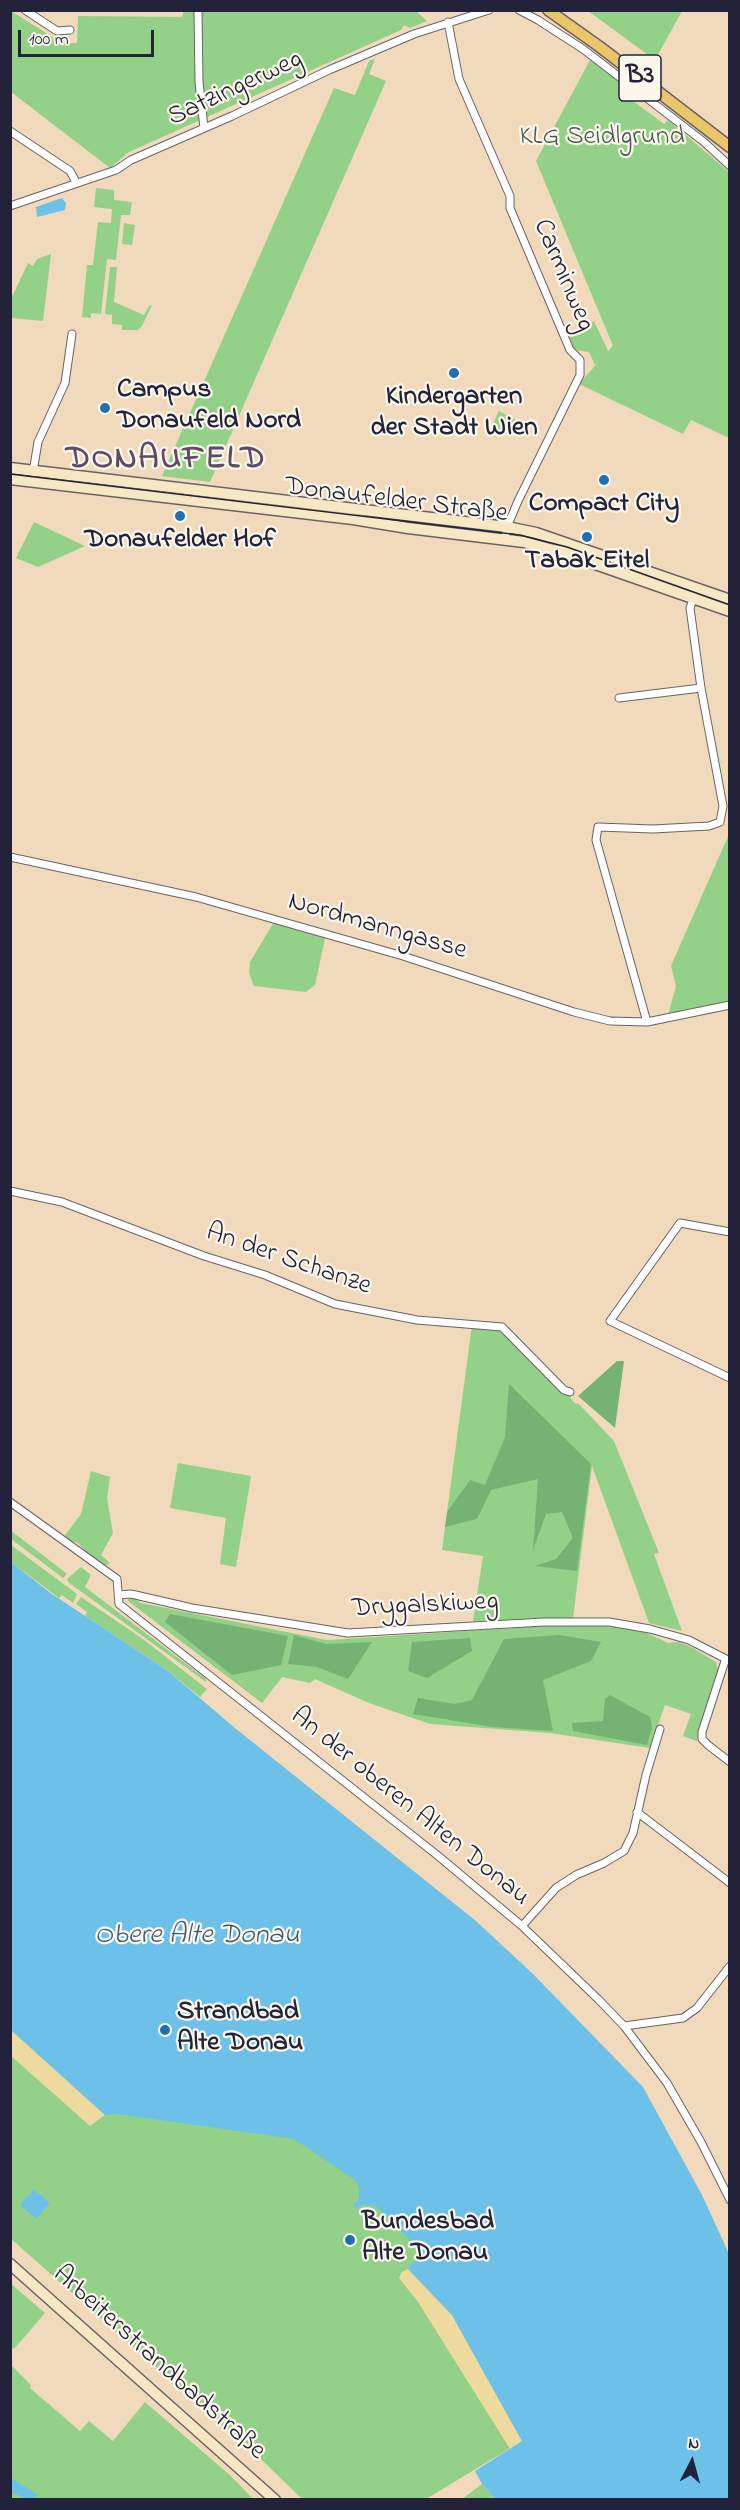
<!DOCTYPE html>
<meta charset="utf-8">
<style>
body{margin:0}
#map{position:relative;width:740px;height:2510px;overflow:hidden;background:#f1dabb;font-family:"Indie Flower",sans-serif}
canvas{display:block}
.frame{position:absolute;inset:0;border:12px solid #22223b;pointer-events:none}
.north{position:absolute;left:662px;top:2432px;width:60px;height:60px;-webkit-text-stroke:4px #fbf7ec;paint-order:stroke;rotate:6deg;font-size:16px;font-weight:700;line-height:24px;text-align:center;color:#22223b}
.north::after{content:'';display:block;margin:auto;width:21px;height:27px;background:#22223b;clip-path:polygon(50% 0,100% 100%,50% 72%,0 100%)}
.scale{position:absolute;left:18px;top:30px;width:136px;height:27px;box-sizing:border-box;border:3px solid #22223b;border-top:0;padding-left:8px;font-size:18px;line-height:21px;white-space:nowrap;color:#22223b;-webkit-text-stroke:4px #fbf7ec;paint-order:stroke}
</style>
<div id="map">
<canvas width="740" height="2510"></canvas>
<div class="frame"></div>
<div class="north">N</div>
<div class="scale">100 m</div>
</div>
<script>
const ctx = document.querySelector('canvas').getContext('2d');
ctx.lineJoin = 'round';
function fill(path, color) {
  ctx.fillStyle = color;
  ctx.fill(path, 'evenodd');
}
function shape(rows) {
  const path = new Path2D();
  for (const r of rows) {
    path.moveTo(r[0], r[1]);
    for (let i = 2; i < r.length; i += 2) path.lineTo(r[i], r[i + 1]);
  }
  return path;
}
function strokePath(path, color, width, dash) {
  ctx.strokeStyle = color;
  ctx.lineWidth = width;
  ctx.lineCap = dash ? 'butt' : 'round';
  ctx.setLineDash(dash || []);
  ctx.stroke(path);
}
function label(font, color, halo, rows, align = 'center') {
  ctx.font = font + ' "Indie Flower",sans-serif';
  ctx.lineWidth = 4.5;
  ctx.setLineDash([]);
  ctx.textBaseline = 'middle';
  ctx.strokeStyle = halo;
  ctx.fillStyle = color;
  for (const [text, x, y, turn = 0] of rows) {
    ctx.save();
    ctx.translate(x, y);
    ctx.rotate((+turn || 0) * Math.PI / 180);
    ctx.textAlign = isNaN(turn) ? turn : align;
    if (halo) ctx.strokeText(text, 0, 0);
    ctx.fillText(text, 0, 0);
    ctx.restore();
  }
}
fill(shape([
 [184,10,415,10,427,21,410,28,404,25,401,30,129,152,110,168,11,92,11,11,62,43,77,43,78,16,182,17],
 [588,11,682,10,682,11,655,60],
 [375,59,369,74,386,81,210,482,162,476,334,88,355,95,369,61],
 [590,60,637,94,633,101,664,124,668,120,729,172,729,438,691,420,683,434,579,384,601,359,595,365,589,352,575,350,567,333,594,321,608,351,613,346,536,161],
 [96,188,114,190,114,200,132,202,130,215,121,215,116,260,107,259,101,314,91,313,91,318,82,317,87,265,93,265,98,222,111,223,112,209,94,207],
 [124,223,135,225,132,245,122,244],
 [51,254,43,321,11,318,11,299,28,263,33,266,37,259],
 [110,267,117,267,114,302,144,315,149,306,152,305,142,326,138,330,122,330,122,325,112,324,112,315,105,314],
 [499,411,516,420,507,434,492,426],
 [34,522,85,546,38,567,16,558],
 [729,834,729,1001,668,1015,676,986,671,966],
 [274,922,326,934,315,985,306,992,254,986,249,973,250,962],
 [472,1325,502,1327,517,1336,570,1392,571,1399,576,1404,578,1403,614,1441,659,1553,654,1554,682,1631,649,1623,592,1466,573,1618,473,1621,483,1556,442,1550],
 [178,1463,251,1476,236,1567,220,1564,226,1518,170,1508],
 [91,1471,110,1477,107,1498,113,1533,101,1555,110,1563,102,1568,78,1543,63,1538,81,1514],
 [10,1530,66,1573,66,1575,63,1578,11,1539],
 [11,1545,77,1594,73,1603,62,1595,59,1598,11,1562],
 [81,1567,91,1575,85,1587,206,1679,206,1682,68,1582,67,1579],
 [81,1597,143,1639,207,1689,200,1697,168,1671,85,1616,87,1612,76,1604],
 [129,1598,134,1598,141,1603,327,1640,545,1626,595,1625,619,1627,647,1633,668,1643,679,1642,691,1647,716,1662,718,1670,697,1741,683,1736,691,1714,665,1705,650,1748,550,1733,430,1724,369,1703,315,1679,310,1683,282,1677,262,1703,128,1601],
 [11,1785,369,2073,522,2441,426,2499,302,2499,264,2462,11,2239],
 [10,2283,45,2313,14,2349,10,2346],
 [11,2365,31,2385,30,2388,80,2431,89,2421,113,2441,145,2402,231,2476,253,2499,11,2500],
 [482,2484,495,2499,461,2500]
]), '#92d187');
fill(shape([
 [617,1361,624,1361,615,1428,578,1396],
 [509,1384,591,1464,577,1571,535,1566,556,1559,573,1538,562,1512,546,1514,533,1550,538,1479,491,1490,477,1519,445,1527,447,1512,470,1480,485,1485,505,1437],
 [170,1614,288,1636,281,1665,232,1675,165,1622],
 [294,1635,326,1644,372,1642,348,1679,317,1667,288,1664],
 [560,1635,601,1642,591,1661,543,1680,553,1731,493,1727,413,1714,418,1698,455,1704,472,1700,504,1639],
 [470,1638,472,1651,427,1678,408,1671,412,1642],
 [610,1695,650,1717,652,1728,647,1745,573,1731,572,1723,603,1721,605,1699]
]), '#75b374');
fill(shape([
 [11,2030,105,2115,90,2126,11,2056],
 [408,2269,452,2315,522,2441,510,2449,418,2302,399,2278,402,2272]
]), '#eeda9e');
fill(shape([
 [62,198,66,203,65,210,37,217,36,207],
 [11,1562,49,1592,168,1671,235,1728,476,1921,533,1974,643,2087,702,2195,729,2254,729,2499,495,2499,482,2484,475,2471,522,2441,452,2315,408,2269,421,2251,376,2206,362,2205,357,2209,353,2205,359,2199,359,2187,355,2180,294,2139,117,2114,105,2115,11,2030],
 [34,2189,50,2203,36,2219,20,2205],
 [11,2478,38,2495,34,2499,26,2499,11,2492]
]), '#6dc1e9');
const minor = shape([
 [25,10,57,31,70,30],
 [198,10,199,82,204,128],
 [519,10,538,20,583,49,704,142,730,166],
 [448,22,459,79,510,196,510,208,570,350,580,360,580,375,518,501,507,527,505,538],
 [10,131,70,171,76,182],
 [10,206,116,170,131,160,232,116,329,70,414,34,489,10],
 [33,472,38,442,65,383,72,334],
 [619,698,701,688],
 [10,857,196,897,403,956,574,1012,610,1021,647,1022,730,1005],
 [647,1022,596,840,598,827,653,829,709,826,720,822,723,806,701,688,690,608,694,596],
 [10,1191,62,1202,204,1256,265,1275,335,1304,417,1320,502,1327,564,1390,570,1392],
 [730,1232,680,1223,610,1321,730,1378],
 [10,1502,117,1579,119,1604,437,1855,522,1926,599,2000,624,2026,667,2083,701,2142,730,2200],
 [118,1595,131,1594,192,1608,348,1633,544,1622,609,1622,650,1629,689,1640,730,1661],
 [725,1661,702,1732,702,1739,708,1745,730,1762],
 [637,1812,730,1883],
 [522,1926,556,1888,576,1875,604,1863,624,1851,633,1833,646,1775,660,1729],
 [624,2026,683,2018,697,2008,730,1966]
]);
const secondary = shape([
 [10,468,507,527,536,533,730,600],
 [10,479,353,519,408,528,524,542,561,552,730,611],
 [10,2264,275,2500]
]);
const primary = shape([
 [548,10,600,47,730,147]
]);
strokePath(minor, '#6a6268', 9);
strokePath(secondary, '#6a6268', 13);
strokePath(primary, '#6a6268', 13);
strokePath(minor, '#fff', 7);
strokePath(secondary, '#f7e8c3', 10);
strokePath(primary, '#ebc669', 10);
strokePath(shape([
 [10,474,520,535,567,547,730,605]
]), '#22223b', 1.5);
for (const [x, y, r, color] of [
 [454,373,6,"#1f6fb2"],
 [105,408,6,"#1f6fb2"],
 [604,480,6,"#1f6fb2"],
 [180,516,6,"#1f6fb2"],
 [587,537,6,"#1f6fb2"],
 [165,2030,6,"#1f6fb2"],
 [350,2240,6,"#1f6fb2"]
]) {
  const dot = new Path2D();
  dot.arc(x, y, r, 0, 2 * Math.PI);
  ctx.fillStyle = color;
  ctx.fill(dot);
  strokePath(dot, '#fbf7ec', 2);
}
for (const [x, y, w] of [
 [640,78,42]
]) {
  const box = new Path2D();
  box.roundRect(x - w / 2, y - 23, w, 46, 4.5);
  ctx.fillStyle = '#fbf7ec';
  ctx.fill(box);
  strokePath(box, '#22223b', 1.5);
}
label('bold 26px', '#22223b', null, [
 ["B3",640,78]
]);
label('27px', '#22223b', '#fbf7ec', [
 ["Satzingerweg",236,90,-25],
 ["Carminweg",562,276,67],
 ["Donaufelder Straße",396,502,7],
 ["Nordmanngasse",377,928,16],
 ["An der Schanze",288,1261,19],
 ["Drygalskiweg",425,1607,-3],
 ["An der oberen Alten Donau",409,1808,39],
 ["Arbeiterstrandbadstraße",158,2364,42]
]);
label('27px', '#445752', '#fbf7ec', [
 ["KLG Seidlgrund",602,139]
]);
label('bold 27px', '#22223b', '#fbf7ec', [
 ["Campus",117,392,"left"],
 ["Donaufeld Nord",117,423,"left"],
 ["Kindergarten",454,399],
 ["der Stadt Wien",454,430],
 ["Compact City",604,506],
 ["Donaufelder Hof",180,542],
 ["Tabak Eitel",587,563],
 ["Strandbad",177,2014,"left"],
 ["Alte Donau",177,2045,"left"],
 ["Bundesbad",362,2224,"left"],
 ["Alte Donau",362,2255,"left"]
]);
label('italic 28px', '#3c5a78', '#fbf7ec', [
 ["Obere Alte Donau",197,1937]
]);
ctx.letterSpacing = '1.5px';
label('bold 33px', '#5e4b63', '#fbf7ec', [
 ["DONAUFELD",166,462]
]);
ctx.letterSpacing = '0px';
</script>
